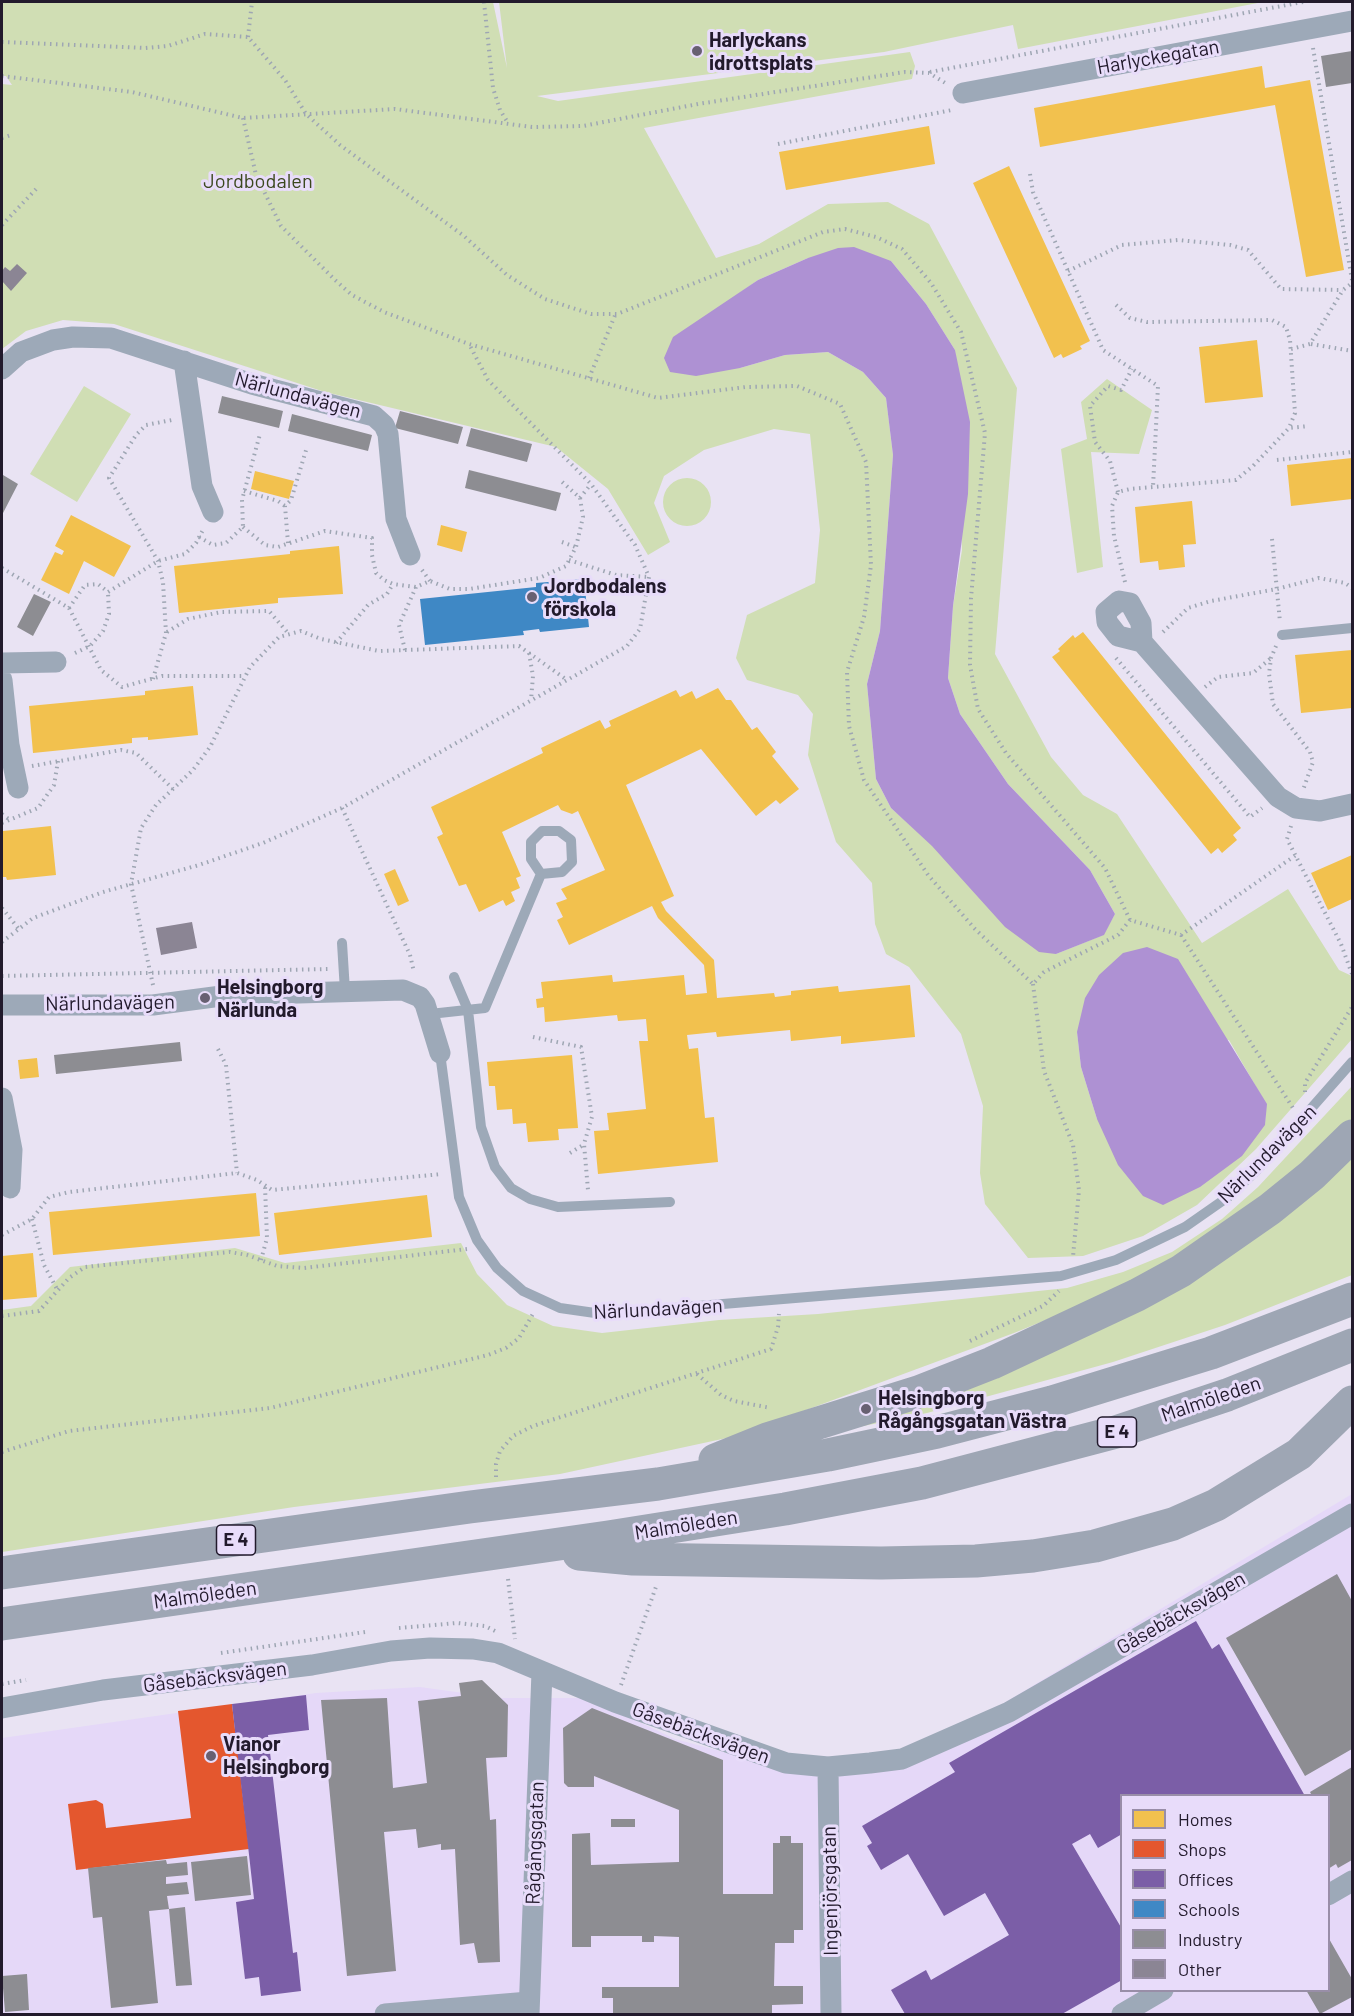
<!DOCTYPE html>
<meta charset="utf-8">
<style>
body{margin:0}
#map{position:relative;width:1354px;height:2016px;overflow:hidden;background:#e9e3f3;font-family:Barlow,sans-serif}
canvas{display:block}
.frame{position:absolute;inset:0;border:3px solid #221a2c;pointer-events:none}
.legend{position:absolute;left:1120px;top:1794px;width:210px;height:198px;box-sizing:border-box;background:#e8dcfa;border:2px solid #998ea8;margin:0;padding:8px 10px;list-style:none;font-size:18px;color:#221a2c}
.legend li{display:flex;align-items:center;gap:12px;height:30px}
.legend b{width:30px;border:2px solid #998ea8}
</style>
<div id="map">
<canvas width="1354" height="2016"></canvas>
<div class="frame"></div>
<ul class="legend">
<li><b style="height:16px;background:#f2c14e"></b>Homes</li>
<li><b style="height:16px;background:#e4572e"></b>Shops</li>
<li><b style="height:16px;background:#7b5ea7"></b>Offices</li>
<li><b style="height:16px;background:#3f88c5"></b>Schools</li>
<li><b style="height:16px;background:#8d8d92"></b>Industry</li>
<li><b style="height:16px;background:#8b8594"></b>Other</li>
</ul>
</div>
<script>
const ctx = document.querySelector('canvas').getContext('2d');
ctx.lineJoin = 'round';
function fill(path, color) {
  ctx.fillStyle = color;
  ctx.fill(path, 'evenodd');
}
function shape(rows) {
  const path = new Path2D();
  for (const r of rows) {
    if (r.length === 3) {
      path.moveTo(r[0] + r[2], r[1]);
      path.arc(r[0], r[1], r[2], 0, 2 * Math.PI);
      continue;
    }
    path.moveTo(r[0], r[1]);
    for (let i = 2; i < r.length; i += 2) path.lineTo(r[i], r[i + 1]);
  }
  return path;
}
function strokePath(path, color, width, dash) {
  ctx.strokeStyle = color;
  ctx.lineWidth = width;
  ctx.lineCap = dash ? 'butt' : 'round';
  ctx.setLineDash(dash || []);
  ctx.stroke(path);
}
function label(font, color, halo, rows, align = 'center') {
  ctx.font = font + ' Barlow,sans-serif';
  ctx.lineWidth = 6;
  ctx.setLineDash([]);
  ctx.textBaseline = 'middle';
  ctx.strokeStyle = halo;
  ctx.fillStyle = color;
  for (const [text, x, y, turn = 0] of rows) {
    ctx.save();
    ctx.translate(x, y);
    ctx.rotate((+turn || 0) * Math.PI / 180);
    ctx.textAlign = isNaN(turn) ? turn : align;
    if (halo) ctx.strokeText(text, 0, 0);
    ctx.fillText(text, 0, 0);
    ctx.restore();
  }
}
fill(shape([
 [1352,1494,1352,2014,2,2014,2,1738,316,1693,420,1687,500,1698,589,1698,675,1739,784,1768,929,1748],
 [1122,1796,1328,1796,1328,1990,1122,1990]
]), '#e5d8f8');
fill(shape([
 [2,2,493,2,507,68,499,2,1263,2,1018,49,1013,25,884,52,537,96,558,101,910,52,915,66,912,79,644,128,716,258,759,244,828,204,888,202,929,224,1017,388,995,654,1051,757,1083,795,1117,814,1202,943,1288,889,1339,970,1352,976,1352,1039,1256,1149,1197,1205,1143,1236,1083,1256,1028,1258,985,1204,980,1173,983,1106,961,1034,909,967,886,954,875,924,872,883,836,842,808,755,813,714,798,695,747,680,736,658,747,615,815,583,820,530,810,434,774,429,704,450,664,476,654,503,670,542,648,555,608,489,556,447,325,392,114,324,63,320,26,331,2,349,2,84,12,85,6,76,2,76],
 [808,258,891,261,926,304,955,350,962,550,953,606,948,678,960,714,1008,784,1090,870,1115,914,1103,935,1056,954,891,808,876,779,867,684,880,631,893,455,886,398,863,372,828,352,785,355,740,368,737,295,758,280],
 [1077,1032,1229,1040,1266,1104,1265,1124,1097,1119,1081,1067],
 [1107,379,1152,410,1139,454,1091,452,1103,567,1077,573,1061,449,1087,439,1081,402],
 [84,386,131,414,77,502,30,474],
 [687,502,24],
 [1352,1086,1352,1119,1239,1219,1107,1295,1014,1333,736,1436,560,1474,294,1507,2,1552,2,1310,31,1306,70,1267,235,1248,285,1263,461,1243,477,1274,507,1305,553,1326,602,1333,719,1320,818,1314,1067,1288,1123,1272,1172,1252,1222,1219,1258,1187],
 [1352,1154,1352,1275,1225,1325,1113,1362,927,1413,839,1431,927,1401]
]), '#d0deb4');
fill(shape([
 [854,247,891,261,926,304,955,350,970,422,968,494,953,606,948,678,960,714,1008,784,1090,870,1115,914,1104,935,1056,954,1039,952,1005,927,932,846,891,808,876,779,867,684,880,631,893,455,886,398,863,372,828,352,785,355,740,368,696,376,670,372,664,358,673,337,758,280,808,258,838,248],
 [1147,947,1178,959,1267,1104,1265,1125,1242,1156,1200,1187,1163,1205,1143,1196,1118,1165,1097,1119,1081,1067,1077,1032,1085,998,1099,975,1123,953]
]), '#ae91d3');
fill(shape([
 [1262,66,1265,88,1310,80,1344,270,1306,277,1275,105,1040,147,1034,108],
 [929,126,935,164,786,190,779,152],
 [1009,166,1090,341,1080,346,1082,349,1063,358,1061,354,1054,358,973,183],
 [1257,340,1263,397,1205,403,1199,347],
 [1352,458,1352,499,1291,506,1287,465],
 [255,471,294,481,289,499,251,489],
 [1192,501,1196,544,1183,545,1185,567,1159,570,1158,561,1140,563,1135,507],
 [71,515,131,546,114,577,84,561,69,594,41,580,55,552,62,555,64,551,55,546],
 [441,525,467,532,462,552,437,545],
 [339,546,343,594,278,598,278,603,179,613,174,566,290,554,290,551],
 [1083,632,1241,828,1233,835,1237,840,1222,853,1218,848,1211,854,1052,657,1060,651,1058,649,1073,635,1075,638],
 [1352,650,1352,708,1301,713,1295,655],
 [193,686,198,735,148,740,148,737,132,738,132,743,33,753,29,706,145,695,145,691],
 [718,688,726,700,731,700,752,730,757,727,776,752,772,756,799,789,780,804,776,800,756,816,701,749,626,785,674,896,661,902,666,911,714,960,717,998,774,993,775,997,791,995,791,991,838,986,839,992,910,985,915,1037,841,1044,841,1036,791,1041,790,1030,717,1037,716,1032,687,1035,689,1049,698,1048,705,1118,714,1117,718,1162,598,1174,594,1131,609,1130,607,1113,646,1109,639,1041,648,1041,646,1019,618,1021,617,1015,545,1022,544,1007,537,1008,536,999,543,998,541,982,612,975,613,982,684,975,686,995,707,993,704,965,658,918,652,906,569,945,557,920,563,917,556,903,567,899,561,889,605,870,578,811,572,814,561,810,558,805,502,832,521,876,516,878,520,888,511,892,515,901,506,906,503,900,479,912,466,884,459,886,437,837,443,834,431,807,543,753,541,748,600,720,605,729,611,726,609,721,676,690,680,697,692,691,696,699],
 [51,826,56,875,7,880,6,877,2,877,3,831],
 [1352,855,1352,899,1328,910,1311,873],
 [395,869,409,901,398,906,384,874],
 [572,1055,578,1128,558,1129,559,1140,528,1142,526,1123,513,1124,512,1109,497,1110,495,1086,489,1086,487,1062],
 [37,1058,39,1077,20,1079,18,1060],
 [256,1193,260,1236,53,1255,49,1212],
 [427,1195,432,1237,279,1255,274,1213],
 [33,1253,37,1297,2,1300,2,1256]
]), '#f2c14e');
fill(shape([
 [232,1704,249,1849,76,1870,68,1804,96,1800,103,1804,106,1828,191,1818,178,1711]
]), '#e4572e');
fill(shape([
 [1196,1621,1212,1649,1219,1644,1305,1796,1122,1796,1122,1834,1098,1848,1090,1834,1072,1844,1122,1929,1122,1980,1062,2014,905,2014,891,1990,926,1970,931,1980,1009,1935,985,1893,944,1916,908,1854,881,1870,867,1846,872,1843,862,1826,955,1772,949,1763],
 [306,1695,309,1730,268,1735,293,1953,297,1952,301,1991,261,1996,259,1977,245,1979,236,1902,254,1899,232,1704]
]), '#7b5ea7');
fill(shape([
 [584,579,589,627,540,632,539,629,523,631,524,635,425,645,420,599,536,587,536,583]
]), '#3f88c5');
fill(shape([
 [1352,51,1352,83,1326,87,1321,56],
 [222,396,283,411,279,428,218,413],
 [400,411,463,427,458,444,395,428],
 [292,414,372,435,368,451,288,431],
 [471,428,532,444,527,462,466,446],
 [469,470,561,493,556,511,465,488],
 [3,475,18,484,2,515,2,477],
 [34,594,51,602,33,636,17,627],
 [180,1042,182,1061,56,1074,54,1055],
 [1337,1574,1352,1601,1352,1749,1305,1776,1226,1638],
 [482,1680,508,1705,507,1757,486,1758,490,1820,496,1819,500,1962,478,1963,474,1943,460,1945,455,1849,441,1850,441,1844,418,1848,416,1829,384,1832,396,1971,347,1976,321,1700,387,1698,393,1788,427,1783,418,1701,461,1696,459,1683],
 [592,1708,723,1760,723,1894,773,1894,773,1843,780,1843,780,1836,791,1836,791,1843,803,1843,803,1930,794,1930,794,1943,775,1943,774,1986,803,1986,803,2004,772,2005,772,2014,613,2014,613,1998,602,1998,602,1987,679,1987,679,1937,654,1936,654,1942,642,1942,642,1936,591,1936,591,1947,572,1947,572,1834,590,1833,591,1865,679,1862,679,1810,594,1776,594,1787,568,1787,564,1783,563,1728],
 [1352,1767,1352,1860,1338,1868,1336,1864,1328,1869,1328,1796,1312,1796,1310,1792],
 [611,1819,635,1819,635,1827,611,1827],
 [247,1856,251,1895,195,1901,191,1862],
 [166,1860,167,1864,187,1862,188,1875,166,1877,166,1884,187,1882,189,1894,167,1896,169,1909,149,1911,158,2003,111,2008,102,1917,93,1918,88,1868],
 [185,1907,192,1985,176,1986,169,1909],
 [1328,1937,1352,1979,1352,1997,1320,2014,1306,1990,1328,1990],
 [27,1974,29,2010,5,2012,2,1976]
]), '#8d8d92');
fill(shape([
 [17,264,27,273,11,291,2,281,2,271,5,267,10,271],
 [192,922,197,948,161,955,156,928]
]), '#8b8594');
strokePath(shape([
 [484,2,493,88,500,110,508,123],
 [248,37,252,2],
 [2,42,145,48,168,46,205,34,248,37,285,80,306,114,340,145,464,236,507,275,545,299,591,314,617,314,823,232,845,229,876,237,902,249,931,283,961,332,985,433,971,598,970,665,978,709,1006,753,1105,868,1130,920],
 [1313,48,1352,280],
 [930,72,1303,2],
 [2,76,132,92,243,118,395,109,532,127,583,126,698,104,905,72,929,73,947,84],
 [243,118,256,175,281,226,335,280,352,295,384,312,469,344,658,398,746,387,797,386,840,404,866,462,871,565,864,617,847,672,849,726,864,780,928,875,975,929,1033,984,1044,972,1118,935,1130,920,1181,935,1296,855],
 [2,138,11,135],
 [778,144,952,110],
 [1030,174,1033,192,1103,350,1158,386,1153,487],
 [2,225,39,186],
 [1068,271,1122,245,1178,240,1230,245,1248,250,1281,289,1343,290],
 [1116,305,1130,318,1147,322,1272,320,1286,327,1290,340,1295,413,1289,428],
 [1311,344,1352,351],
 [1291,349,1310,344,1343,290,1352,283],
 [589,378,616,313],
 [1277,460,1352,452],
 [244,491,278,501,285,506],
 [1118,492,1110,461,1095,442,1090,406,1108,386,1121,390,1132,369],
 [580,498,591,484],
 [243,527,265,545,278,547,325,531,372,538,372,555,376,573,384,580,393,584,416,587,430,581,450,589,469,589,539,578,566,566,576,547,583,517,580,498,560,480],
 [199,537,213,545,226,543,243,527,242,500,260,434],
 [1272,539,1280,622],
 [562,542,576,547],
 [288,543,285,506,291,500,307,447],
 [569,560,616,575,649,577],
 [2,568,69,608,101,670,122,687,162,676,244,676],
 [422,570,430,581],
 [1125,582,1114,536,1112,506,1118,492,1130,489,1236,480,1253,466,1289,428,1309,426],
 [69,608,85,585,98,584,108,592,158,561,185,554,196,543,204,528],
 [167,632,188,619,221,612,269,611,288,633],
 [1163,632,1188,608,1211,601,1277,589,1319,578,1345,583,1352,588],
 [336,643,368,605,387,594,393,584],
 [1276,646,1271,658,1269,674,1273,704,1310,752,1313,762,1303,790],
 [405,650,399,625,416,587],
 [75,653,90,646,103,631,109,614,108,592],
 [529,653,533,676,531,700],
 [1116,658,1250,817,1262,808],
 [153,679,166,633,163,582,158,561,109,478,136,435,146,425,172,420],
 [1205,687,1218,677,1253,673,1270,659],
 [32,766,121,750,136,753,173,789],
 [342,808,410,955,414,972],
 [2,814,10,820],
 [2,823,38,808,54,785,58,761],
 [1291,826,1287,839,1341,944,1352,974],
 [2,908,18,928],
 [1181,935,1293,1108],
 [2,942,33,918,103,892,199,865,263,843,342,808,627,646,640,629,649,577,635,545,591,484,488,380,469,344],
 [2,976,329,969],
 [1033,984,1044,1071,1073,1145,1079,1190,1073,1257],
 [153,985,131,884,141,828,156,805,193,770,210,747,250,667,279,637,301,631,321,639,379,651,519,646,567,680],
 [533,1037,581,1047,592,1117,584,1144,588,1190],
 [218,1049,226,1065,237,1173],
 [1305,1092,1305,1083,1352,1007],
 [570,1153,583,1145],
 [32,1219,44,1265,58,1291],
 [2,1235,32,1219,49,1197,69,1192,237,1173,257,1180,272,1190,442,1174],
 [261,1260,267,1238,265,1186],
 [2,1316,39,1311,69,1278,85,1267,230,1252,247,1255,277,1266,304,1268,467,1249],
 [970,1341,1043,1306,1059,1291],
 [697,1374,721,1395,734,1401,771,1408],
 [2,1452,69,1431,270,1408,488,1355,506,1348,519,1338,534,1312],
 [496,1477,496,1464,500,1451,513,1436,533,1426,771,1349,778,1327,779,1314],
 [508,1579,515,1639],
 [399,1628,457,1623,485,1626,495,1631],
 [221,1653,365,1632],
 [2,1684,26,1680],
 [621,1685,657,1584]
]), '#9ea6b3', 4, [1.5, 4.5]);
strokePath(shape([
 [1282,635,1352,628],
 [342,943,345,991],
 [454,977,468,1010,481,1127,495,1167,511,1188,530,1199,558,1207,670,1202],
 [430,1014,485,1008,541,874,562,872,572,862,571,840,559,831,542,831,531,842,531,859,541,874],
 [440,1053,459,1197,477,1240,497,1268,523,1291,560,1308,602,1314,1061,1276,1116,1260,1185,1227,1228,1197,1257,1170,1352,1062]
]), '#9da9b8', 10);
strokePath(shape([
 [963,93,1352,21],
 [184,361,202,486,213,512],
 [2,369,21,352,53,340,73,337,111,338,252,384,374,416,384,425,388,434,396,519,410,555],
 [1142,642,1141,623,1130,603,1119,601,1106,612,1107,622,1118,636,1142,642,1278,797,1296,808,1320,811,1352,804],
 [2,663,56,662],
 [2,680,9,745,18,788],
 [2,1005,153,1005,229,995,403,990,420,997,425,1004,440,1053],
 [2,1098,12,1150,10,1188],
 [2,1708,103,1690,312,1665,391,1651,430,1648,473,1649,498,1653,615,1702,786,1763,828,1767,870,1763,902,1759,1009,1712,1352,1514],
 [828,1767,831,2014],
 [1328,1895,1352,1881],
 [385,2014,529,2002],
 [529,2014,542,1672],
 [1122,2014,1163,1990]
]), '#9da9b8', 21);
strokePath(shape([
 [715,1460,767,1439,918,1392,992,1363,1137,1295,1181,1271,1270,1209,1312,1175,1352,1136],
 [579,1554,633,1559,881,1563,976,1561,1033,1556,1095,1546,1173,1524,1216,1505,1299,1454,1352,1402],
 [2,1573,470,1507,658,1484,828,1455,937,1432,1052,1402,1211,1353,1352,1299],
 [2,1624,608,1537,785,1509,922,1483,1116,1432,1227,1395,1352,1345]
]), '#9ea6b4', 33);
for (const [x, y, r, color] of [
 [697,51,6,"#686072"],
 [532,597,6,"#686072"],
 [205,998,6,"#686072"],
 [866,1409,6,"#686072"],
 [211,1756,6,"#686072"]
]) {
  const dot = new Path2D();
  dot.arc(x, y, r, 0, 2 * Math.PI);
  ctx.fillStyle = color;
  ctx.fill(dot);
  strokePath(dot, '#e8dcfa', 2);
}
for (const [x, y, w] of [
 [1117,1432,39],
 [236,1540,39]
]) {
  const box = new Path2D();
  box.roundRect(x - w / 2, y - 15, w, 30, 4.5);
  ctx.fillStyle = '#e8dcfa';
  ctx.fill(box);
  strokePath(box, '#221a2c', 1.5);
}
label('bold 18px', '#221a2c', null, [
 ["E 4",1117,1432],
 ["E 4",236,1540]
]);
label('bold 20px', '#221a2c', '#e8dcfa', [
 ["Harlyckans",709,40],
 ["idrottsplats",709,63],
 ["Jordbodalens",544,586],
 ["förskola",544,609],
 ["Helsingborg",217,987],
 ["Närlunda",217,1010],
 ["Helsingborg",878,1398],
 ["Rågångsgatan Västra",878,1421],
 ["Vianor",223,1744],
 ["Helsingborg",223,1767]
], 'left');
label('20px', '#221a2c', '#e8dcfa', [
 ["Harlyckegatan",1158,57,-10],
 ["Närlundavägen",298,395,15],
 ["Närlundavägen",110,1003,-1],
 ["Närlundavägen",1267,1154,-45],
 ["Närlundavägen",658,1309,-3],
 ["Malmöleden",1211,1399,-19],
 ["Malmöleden",686,1525,-9],
 ["Malmöleden",205,1595,-8],
 ["Gåsebäcksvägen",1181,1613,-30],
 ["Gåsebäcksvägen",215,1677,-7],
 ["Gåsebäcksvägen",701,1733,20],
 ["Rågångsgatan",535,1843,-88],
 ["Ingenjörsgatan",830,1891,-91]
]);
label('20px', '#3b481e', '#e8dcfa', [
 ["Jordbodalen",258,181]
]);
</script>
